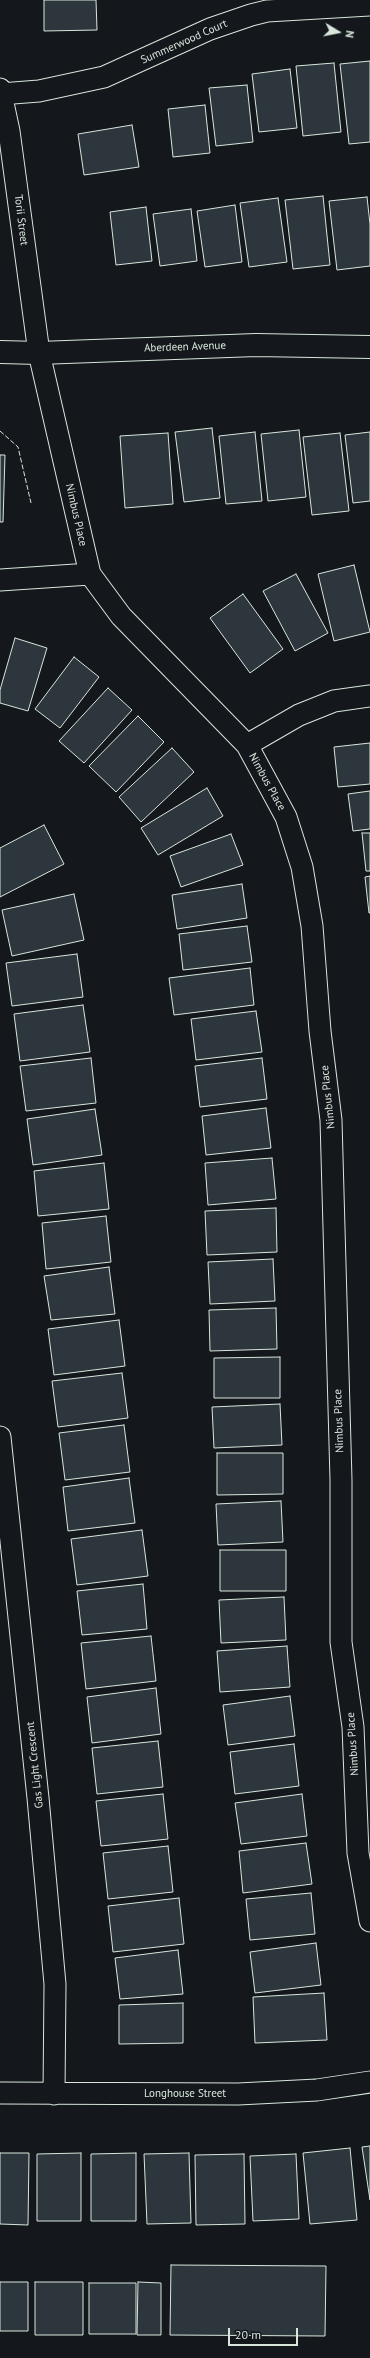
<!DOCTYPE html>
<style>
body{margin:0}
#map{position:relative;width:370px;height:2358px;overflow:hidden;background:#14181c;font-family:"PT Sans",sans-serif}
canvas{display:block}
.north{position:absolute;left:318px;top:12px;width:40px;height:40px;-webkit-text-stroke:3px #14181c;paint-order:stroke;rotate:100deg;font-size:11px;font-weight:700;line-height:16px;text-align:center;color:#d8e6dc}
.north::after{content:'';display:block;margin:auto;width:14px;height:18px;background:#d8e6dc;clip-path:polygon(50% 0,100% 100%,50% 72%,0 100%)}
.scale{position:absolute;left:228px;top:2328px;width:70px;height:18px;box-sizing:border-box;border:2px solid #d8e6dc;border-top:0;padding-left:5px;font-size:12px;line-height:14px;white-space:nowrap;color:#d8e6dc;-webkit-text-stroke:3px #14181c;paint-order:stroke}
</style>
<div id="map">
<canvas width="370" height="2358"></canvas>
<div class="north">N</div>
<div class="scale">20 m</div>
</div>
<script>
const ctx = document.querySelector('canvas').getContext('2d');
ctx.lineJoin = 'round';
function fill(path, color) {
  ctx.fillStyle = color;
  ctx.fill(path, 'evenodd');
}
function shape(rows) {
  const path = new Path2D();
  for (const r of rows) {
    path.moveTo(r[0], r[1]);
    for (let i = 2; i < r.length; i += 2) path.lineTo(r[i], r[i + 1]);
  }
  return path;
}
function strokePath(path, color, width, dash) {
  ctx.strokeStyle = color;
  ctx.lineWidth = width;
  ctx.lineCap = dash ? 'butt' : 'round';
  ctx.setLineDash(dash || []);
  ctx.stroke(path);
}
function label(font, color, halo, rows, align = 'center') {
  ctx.font = font + ' "PT Sans",sans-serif';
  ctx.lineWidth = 3;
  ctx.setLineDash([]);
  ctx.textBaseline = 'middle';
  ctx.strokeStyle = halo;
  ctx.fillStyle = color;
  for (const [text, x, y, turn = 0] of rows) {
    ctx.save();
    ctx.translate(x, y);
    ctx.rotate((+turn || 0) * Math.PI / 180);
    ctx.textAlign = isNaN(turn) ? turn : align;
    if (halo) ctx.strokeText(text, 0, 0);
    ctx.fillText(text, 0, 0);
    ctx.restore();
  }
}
const building = shape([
 [44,0,96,0,97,30,44,31,44,0],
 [370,61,370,142,349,144,340,64,370,61],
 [334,63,341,132,303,136,296,66,334,63],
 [290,69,297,128,259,132,252,74,290,69],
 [247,85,253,142,216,146,209,88,247,85],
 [205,105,210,153,173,157,168,109,205,105],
 [132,125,139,167,84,175,78,134,132,125],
 [323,196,330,265,293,269,285,200,323,196],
 [367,197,370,224,370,266,337,270,329,201,367,197],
 [278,198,287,262,249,267,240,203,278,198],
 [235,205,242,262,205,267,197,211,235,205],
 [146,207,152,261,116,265,110,212,146,207],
 [191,209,197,261,160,266,153,214,191,209],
 [212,428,220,498,184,502,175,432,212,428],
 [299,430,306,497,268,501,261,434,299,430],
 [255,432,262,501,226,504,219,436,255,432],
 [370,432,370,501,353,503,345,435,370,432],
 [168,433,173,504,125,508,120,436,168,433],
 [340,433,349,511,312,515,303,437,340,433],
 [0,455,5,455,3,522,0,522,0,455],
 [354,565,370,632,334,641,318,574,354,565],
 [296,574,328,633,295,651,263,591,296,574],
 [243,594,283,649,250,673,210,618,243,594],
 [15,638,47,648,28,711,0,703,0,690,15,638],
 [74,657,99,677,60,728,35,709,74,657],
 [108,688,132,710,84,763,59,741,108,688],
 [138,716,164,742,116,792,89,766,138,716],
 [370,743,370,784,338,787,334,747,370,743],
 [172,748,194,772,141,822,119,797,172,748],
 [207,788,223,816,158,855,141,828,207,788],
 [370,791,370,829,353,831,348,794,370,791],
 [44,825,64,864,0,897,0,848,44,825],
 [362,833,370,833,370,871,366,871,362,833],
 [231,834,243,865,181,887,170,856,231,834],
 [370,876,370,913,369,913,365,877,370,876],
 [242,884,247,918,177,929,172,895,242,884],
 [74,894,84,940,12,956,2,910,74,894],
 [247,926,252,962,183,970,179,934,247,926],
 [77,954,83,997,12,1006,6,963,77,954],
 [250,968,254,1005,174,1015,169,978,250,968],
 [83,1005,90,1052,20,1061,14,1014,83,1005],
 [256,1011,262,1052,196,1060,191,1019,256,1011],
 [91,1058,96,1103,26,1111,20,1066,91,1058],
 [262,1058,267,1099,200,1107,195,1066,262,1058],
 [266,1108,271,1148,206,1155,202,1116,266,1108],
 [95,1109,102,1155,33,1165,27,1119,95,1109],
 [272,1158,276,1199,208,1205,205,1163,272,1158],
 [104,1163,109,1209,38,1216,34,1171,104,1163],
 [276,1208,277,1252,207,1255,205,1211,276,1208],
 [106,1216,111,1262,46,1269,42,1223,106,1216],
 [273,1259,275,1301,210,1304,208,1262,273,1259],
 [109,1267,115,1314,51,1320,44,1276,109,1267],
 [276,1308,277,1349,210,1351,209,1310,276,1308],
 [119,1320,125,1366,54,1375,48,1329,119,1320],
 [280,1357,280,1398,214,1398,214,1358,280,1357],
 [122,1373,128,1418,58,1427,52,1381,122,1373],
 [280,1404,282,1445,214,1448,212,1407,280,1404],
 [124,1425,130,1472,65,1480,59,1433,124,1425],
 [217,1453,283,1453,283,1494,217,1495,217,1453],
 [129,1478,135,1523,68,1531,63,1487,129,1478],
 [281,1501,283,1542,218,1545,216,1504,281,1501],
 [142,1530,148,1576,77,1585,71,1539,142,1530],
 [220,1550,286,1550,286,1591,220,1591,220,1550],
 [143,1584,147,1629,82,1635,77,1591,143,1584],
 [284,1597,286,1640,221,1643,219,1600,284,1597],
 [151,1636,156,1681,86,1689,81,1643,151,1636],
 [287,1646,290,1687,220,1692,217,1651,287,1646],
 [156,1688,161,1734,92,1743,87,1697,156,1688],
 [290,1696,295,1736,228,1745,223,1705,290,1696],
 [158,1741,163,1787,97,1794,92,1748,158,1741],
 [294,1744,299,1786,235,1794,230,1752,294,1744],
 [163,1794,168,1839,101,1846,96,1801,163,1794],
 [302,1794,307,1836,241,1844,235,1803,302,1794],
 [306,1843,312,1884,243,1893,239,1851,306,1843],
 [168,1846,173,1892,108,1899,103,1853,168,1846],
 [311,1893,315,1934,250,1940,246,1899,311,1893],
 [179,1898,184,1944,113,1952,108,1906,179,1898],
 [316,1943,321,1985,255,1993,250,1952,316,1943],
 [178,1950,183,1994,120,1999,115,1958,178,1950],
 [324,1993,327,2040,255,2043,253,1997,324,1993],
 [183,2003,183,2043,119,2044,119,2005,183,2003],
 [370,2146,370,2200,362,2147,370,2146],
 [350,2148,357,2220,310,2224,303,2153,350,2148],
 [0,2153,29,2153,28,2225,0,2224,0,2153],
 [81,2153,81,2221,37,2221,37,2154,81,2153],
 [136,2153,136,2221,91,2221,91,2154,136,2153],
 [189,2153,191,2223,147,2224,144,2154,189,2153],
 [244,2154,245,2224,196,2225,195,2155,244,2154],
 [296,2154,299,2219,253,2221,250,2156,296,2154],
 [171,2265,326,2266,325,2336,170,2335,171,2265],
 [0,2282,28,2282,28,2331,0,2331,0,2282],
 [35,2282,83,2282,83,2335,35,2335,35,2282],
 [138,2282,161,2283,161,2335,137,2335,138,2282],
 [89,2283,136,2283,136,2334,89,2334,89,2283]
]);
fill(building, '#2c363c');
strokePath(building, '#d8e6dc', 1);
const minor = shape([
 [0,89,9,131,39,353,90,574,121,616,247,745,286,817,302,867,312,926,320,1031,331,1120,341,1480,341,1642,353,1727,358,1853,370,1921],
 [0,94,39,91,104,77,210,29,251,15,267,11,370,5],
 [0,580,90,574],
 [247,745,299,715,334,701,370,696],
 [0,1437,38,1798,55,1984,54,2094],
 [0,2093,238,2094,317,2090,370,2082]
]);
const tertiary = shape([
 [0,352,39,353,256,345,370,347]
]);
strokePath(minor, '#d8e6dc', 23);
strokePath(tertiary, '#d8e6dc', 24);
strokePath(minor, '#14181c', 21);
strokePath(tertiary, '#14181c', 22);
strokePath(shape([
 [0,431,18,447,31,503]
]), '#d8e6dc', 1, [5, 2]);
label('11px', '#d8e6dc', '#14181c', [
 ["Summerwood Court",184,42,-24],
 ["Torii Street",21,220,83],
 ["Aberdeen Avenue",185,347,-2],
 ["Nimbus Place",76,515,77],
 ["Nimbus Place",267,782,61],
 ["Nimbus Place",328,1097,-96],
 ["Nimbus Place",339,1421,-92],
 ["Nimbus Place",353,1744,-94],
 ["Gas Light Crescent",35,1765,-96],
 ["Longhouse Street",185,2094]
]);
</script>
